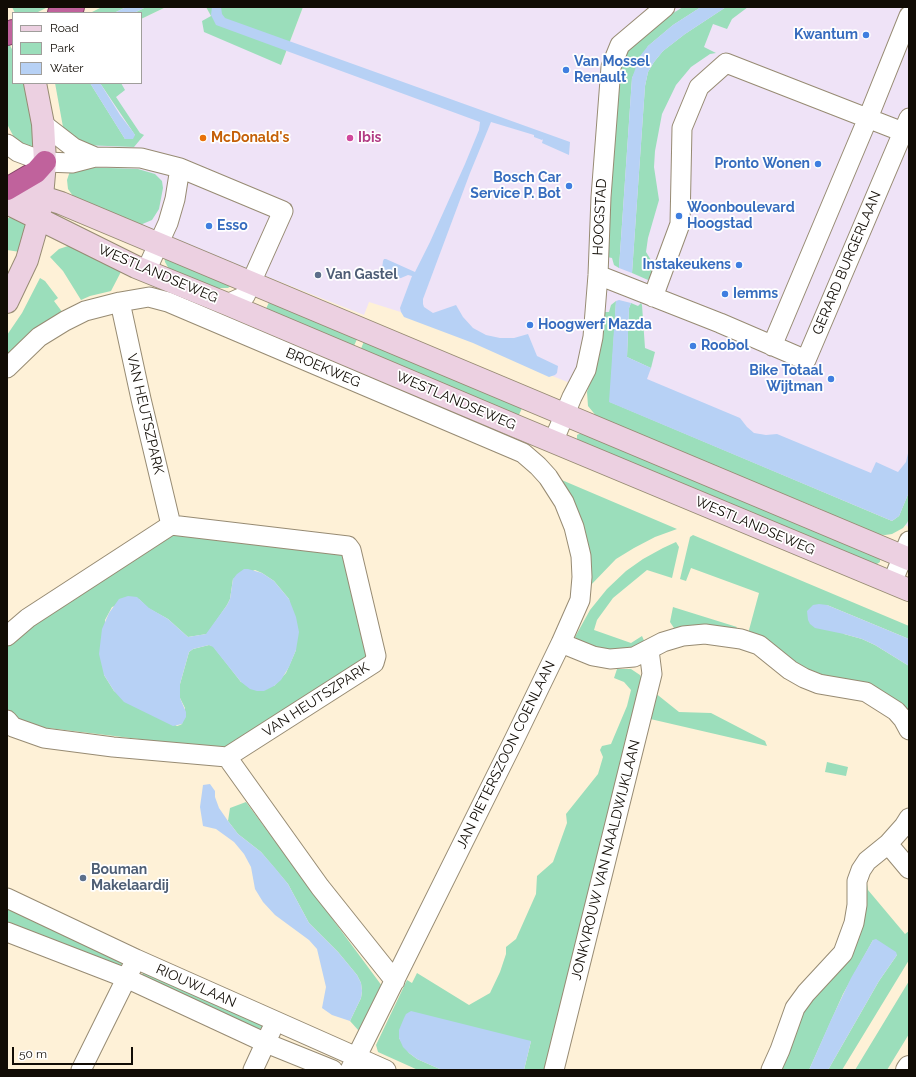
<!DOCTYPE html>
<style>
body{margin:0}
#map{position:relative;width:916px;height:1077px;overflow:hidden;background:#fef1d7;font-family:Raleway,sans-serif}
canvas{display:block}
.frame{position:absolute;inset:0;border:8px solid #110c05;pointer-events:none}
.legend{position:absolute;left:12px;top:12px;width:130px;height:72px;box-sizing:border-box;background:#fff;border:1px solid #a09e9b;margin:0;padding:5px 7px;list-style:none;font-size:12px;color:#110c05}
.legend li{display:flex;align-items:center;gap:8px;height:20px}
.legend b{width:20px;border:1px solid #a09e9b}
.scale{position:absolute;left:12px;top:1047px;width:121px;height:18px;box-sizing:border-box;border:2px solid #110c05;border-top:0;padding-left:5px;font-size:12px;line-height:14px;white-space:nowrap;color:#110c05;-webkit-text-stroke:3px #fff;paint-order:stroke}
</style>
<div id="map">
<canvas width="916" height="1077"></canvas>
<div class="frame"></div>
<ul class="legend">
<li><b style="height:5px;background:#ecd0e1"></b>Road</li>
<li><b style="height:11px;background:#9bdebb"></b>Park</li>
<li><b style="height:11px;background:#b7d1f5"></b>Water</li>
</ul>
<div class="scale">50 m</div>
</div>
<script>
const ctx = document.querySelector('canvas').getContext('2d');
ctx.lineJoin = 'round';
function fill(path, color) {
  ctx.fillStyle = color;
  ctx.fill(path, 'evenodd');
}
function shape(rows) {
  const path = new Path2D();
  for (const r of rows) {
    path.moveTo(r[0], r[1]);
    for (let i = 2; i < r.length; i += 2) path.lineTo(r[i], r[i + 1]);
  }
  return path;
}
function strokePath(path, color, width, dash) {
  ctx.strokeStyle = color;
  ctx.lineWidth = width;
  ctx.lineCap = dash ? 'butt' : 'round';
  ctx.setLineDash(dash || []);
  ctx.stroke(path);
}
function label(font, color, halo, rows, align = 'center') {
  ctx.font = font + ' Raleway,sans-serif';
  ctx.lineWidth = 3.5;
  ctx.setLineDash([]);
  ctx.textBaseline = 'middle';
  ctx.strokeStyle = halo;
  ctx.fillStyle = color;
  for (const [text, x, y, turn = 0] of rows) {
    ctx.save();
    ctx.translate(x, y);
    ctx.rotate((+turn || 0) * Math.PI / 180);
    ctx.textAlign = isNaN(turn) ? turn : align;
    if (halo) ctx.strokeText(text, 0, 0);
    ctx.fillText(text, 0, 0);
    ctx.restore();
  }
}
fill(shape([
 [166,7,206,7,211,16,281,65,303,7,909,7,909,527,889,517,612,400,550,375,410,315,369,302,364,315,235,264,95,205,94,141,87,83,141,83,141,19]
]), '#efe3f7');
fill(shape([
 [12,7,48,7,36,13,15,13],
 [102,7,126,7,114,13,90,13],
 [146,7,166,7,141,19,141,13,134,13],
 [206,7,303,7,281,65,204,32,202,21,211,16],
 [683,7,701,7,673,25,648,46,632,78,619,268,614,265,612,258,607,257,620,66,629,49,670,15],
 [726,7,748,7,732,19,727,29,713,24,704,47,716,53,710,54,691,67,676,85,662,114,655,151,654,167,659,200,648,238,646,252,657,270,648,280,632,273,645,86,648,72,654,62,663,51,685,34],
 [7,40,13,51,13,83,26,83,28,91,35,147,30,152,17,143,7,124],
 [55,83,90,83,125,139,135,135,100,83,121,83,125,90,116,97,140,133,144,135,134,147,82,145,63,127],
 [81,167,138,169,155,174,162,181,163,188,159,209,152,220,140,225,73,196,68,189,67,180,70,171],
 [12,216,28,223,20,252,7,250,7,219],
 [73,245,124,266,111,291,90,296,81,300,63,271,50,257,59,249,68,246],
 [164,256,233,284,228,288,212,288,169,269,165,262],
 [40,278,45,281,58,298,54,301,63,313,7,358,7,335,22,313],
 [270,300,358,337,353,348,265,311],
 [616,301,610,402,892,521,899,516,909,492,909,519,907,523,903,528,892,534,885,535,871,534,818,508,603,421,597,417,588,406,587,392,596,363,602,312,609,312,611,305],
 [631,303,638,306,641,303,642,305,645,348,655,352,651,368,627,357,629,308],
 [365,339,523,406,518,417,360,351],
 [581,433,880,558,880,562,874,566,577,440,577,435],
 [557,478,677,529,655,537,634,548,616,559,589,587],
 [179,533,342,555,346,564,367,656,228,747,221,749,40,727,24,723,13,716,7,710,7,645,13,639,170,534],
 [255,570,262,573,274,581,289,599,296,650,286,673,274,686,241,682,213,646,209,645,193,649,189,652,180,684,180,698,185,708,182,724,180,725,177,726,114,691,104,675,105,620,112,607,139,599,148,608,168,619,188,637,207,634,227,605,230,599,233,579],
 [693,535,909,626,909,639,827,605,844,634,862,639,875,645,909,666,909,716,816,674,749,635,749,630,759,593,691,568,686,581,680,579,690,537],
 [676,542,679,547,672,578,647,570,613,598,597,620,594,630,631,643,642,636,646,645,610,653,579,642,575,637,590,610,607,589,626,571,643,559,663,548],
 [673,607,676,608,737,627,734,631,680,631,674,628,670,622],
 [617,669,631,669,640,675,642,679,548,1070,524,1070,531,1041,399,1038,409,1053,417,1059,442,1070,418,1070,378,1052,376,1045,407,980,412,983,417,973,469,1005,490,993,500,972,506,954,506,947,516,939,536,894,537,876,553,862,567,823,566,814,598,774,603,757,600,750,602,746,611,744,627,706,631,690,624,682,614,678],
 [654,692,679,712,711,713,765,741,767,746,646,718],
 [827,762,848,767,846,776,825,772],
 [246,802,382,986,359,1031,350,1021,361,998,362,991,361,983,357,975,338,952,309,923,288,884,261,852,238,834,228,821,230,808],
 [865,884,867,884,868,890,905,934,909,931,909,960,842,1070,828,1070,879,981,897,955,873,940,843,994,809,1070,778,1070,790,1032,818,989],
 [7,910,11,910,121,957,123,964,118,966,7,923],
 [142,971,264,1024,262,1028,259,1029,143,976],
 [909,981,909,1034,887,1070,855,1070]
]), '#9bdebb');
fill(shape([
 [126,7,146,7,134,13,114,13],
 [212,7,221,7,222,14,225,18,570,142,569,155,542,143,543,139,542,140,534,137,534,135,491,122,470,173,423,299,423,304,424,307,433,313,456,305,463,317,473,328,486,335,500,338,514,338,528,334,537,356,558,366,557,373,555,375,549,377,473,343,404,317,401,312,400,308,412,276,408,275,401,278,395,279,385,273,382,269,383,261,384,259,386,259,415,272,430,242,465,164,479,130,480,122,216,25,211,15],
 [701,7,726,7,685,34,663,51,654,62,648,72,645,86,632,273,619,268,632,78,640,56,648,46,673,25],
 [90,83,100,83,120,115,133,132,135,135,133,139,125,139],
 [619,300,631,303,629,308,627,357,651,368,647,379,740,418,747,427,754,433,766,435,777,434,871,473,876,462,898,472,906,462,909,449,909,492,899,516,892,521,609,402,616,301],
 [244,569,248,569,262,573,274,581,289,599,296,617,299,632,296,650,289,667,281,680,274,686,264,691,257,691,250,689,241,682,213,647,209,645,193,649,189,652,180,684,180,698,186,712,186,717,182,724,173,726,124,702,114,691,104,675,99,654,102,629,109,613,119,599,128,596,137,597,149,608,168,619,188,637,206,634,227,605,230,599,233,579,237,574],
 [819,604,827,605,909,639,909,666,875,645,862,639,844,634,815,628,810,624,808,620,807,611,813,605],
 [210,784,215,791,215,797,219,808,228,821,238,834,261,852,275,868,288,884,309,923,338,952,357,975,361,983,362,991,361,998,350,1021,332,1015,322,1008,326,987,317,949,309,940,275,915,263,902,255,889,251,867,244,854,234,842,216,829,203,826,200,807,203,785],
 [876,939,896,952,897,955,879,981,828,1070,809,1070,831,1020,851,978,873,940],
 [411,1011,531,1041,524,1070,442,1070,417,1059,409,1053,403,1047,399,1038,399,1030,404,1018,406,1014]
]), '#b7d1f5');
const minor = shape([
 [43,124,74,148,95,157],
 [7,144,18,152,45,162,72,163,95,157,141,158,180,168,283,211,245,296,227,304],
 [146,271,168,223,175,199,180,168],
 [598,275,720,323,806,360,909,118],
 [653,297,680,224,682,128,699,87,726,63,903,132],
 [120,302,141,399,171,525],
 [772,346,868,118,909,16],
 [7,368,39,337,65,321,85,311,120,302,149,297,168,302,523,453,538,466,548,477,564,502,574,527,581,556,582,577,580,600,561,643,514,740,350,1070],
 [553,442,572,397,586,370,593,337,598,275,601,197,611,67,620,45,665,7],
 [892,583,909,541],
 [7,636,28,618,171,525,348,546,351,550,376,656,374,663,227,757,113,747,44,738,13,727,7,720],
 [561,643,593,656,610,659,634,657,663,642,683,636,705,634,741,639,759,645,790,670,804,678,819,684,866,692,896,711,903,719,909,730],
 [227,757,320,887,395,981],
 [888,844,909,869],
 [7,898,136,959,386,1070],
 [7,932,126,978,266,1043,333,1070],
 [81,1070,132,967],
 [253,1070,271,1031],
 [554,1070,652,674,649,650],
 [771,1070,780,1050,795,1008,806,993,843,953,854,923,857,905,857,881,861,870,867,861,888,844,904,826,909,818]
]);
const tertiary = shape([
 [907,1070,909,1067]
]);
const secondary = shape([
 [7,196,42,197,61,203,909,559],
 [7,203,136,267,227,304,518,427,909,590],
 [7,302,27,260,39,218,42,197,45,162,43,124,35,83]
]);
const motorway = shape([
 [59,13,73,7],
 [7,34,13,31],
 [7,189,36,172,45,162]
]);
strokePath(minor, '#978b73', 21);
strokePath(tertiary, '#978b73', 24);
strokePath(secondary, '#978b73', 24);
strokePath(motorway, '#834467', 24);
strokePath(minor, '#fff', 19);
strokePath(tertiary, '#fff', 22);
strokePath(secondary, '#ecd0e1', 22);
strokePath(motorway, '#c0629c', 22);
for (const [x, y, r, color] of [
 [866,35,4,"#3f7fe0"],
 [566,70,4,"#3f7fe0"],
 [203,138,4,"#e8710a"],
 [350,138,4,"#d1479c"],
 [818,164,4,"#3f7fe0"],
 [569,186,4,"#3f7fe0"],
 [679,216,4,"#3f7fe0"],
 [209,226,4,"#3f7fe0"],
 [739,265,4,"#3f7fe0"],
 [318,275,4,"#5c6f8a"],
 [725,294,4,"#3f7fe0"],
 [530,325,4,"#3f7fe0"],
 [693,346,4,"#3f7fe0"],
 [831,379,4,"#3f7fe0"],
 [83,878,4,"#5c6f8a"]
]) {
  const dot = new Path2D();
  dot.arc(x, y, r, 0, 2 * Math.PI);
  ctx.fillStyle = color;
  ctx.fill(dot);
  strokePath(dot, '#fff', 1.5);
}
label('bold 14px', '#366cbe', '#fff', [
 ["Kwantum",858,35,"right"],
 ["Van Mossel",574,62],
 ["Renault",574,78],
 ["Pronto Wonen",810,164,"right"],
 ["Bosch Car",561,178,"right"],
 ["Service P. Bot",561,194,"right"],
 ["Woonboulevard",687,208],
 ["Hoogstad",687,224],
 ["Esso",217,226],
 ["Instakeukens",731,265,"right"],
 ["Iemms",733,294],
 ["Hoogwerf Mazda",538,325],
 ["Roobol",701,346],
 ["Bike Totaal",823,371,"right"],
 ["Wijtman",823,387,"right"]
], 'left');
label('bold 14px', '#c56008', '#fff', [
 ["McDonald's",211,138]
], 'left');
label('bold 14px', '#b23c85', '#fff', [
 ["Ibis",358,138]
], 'left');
label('14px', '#110c05', '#fff', [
 ["HOOGSTAD",600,217,-87],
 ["GERARD BURGERLAAN",847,263,-67],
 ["WESTLANDSEWEG",158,274,23],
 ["BROEKWEG",323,368,23],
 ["WESTLANDSEWEG",456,401,23],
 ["VAN HEUTSZPARK",145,414,77],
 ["WESTLANDSEWEG",755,526,23],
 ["VAN HEUTSZPARK",316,700,-33],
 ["JAN PIETERSZOON COENLAAN",506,755,-64],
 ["JONKVROUW VAN NAALDWIJKLAAN",606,860,-76],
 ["RIOUWLAAN",196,986,24]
]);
label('bold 14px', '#4e5e75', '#fff', [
 ["Van Gastel",326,275],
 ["Bouman",91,870],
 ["Makelaardij",91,886]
], 'left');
</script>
